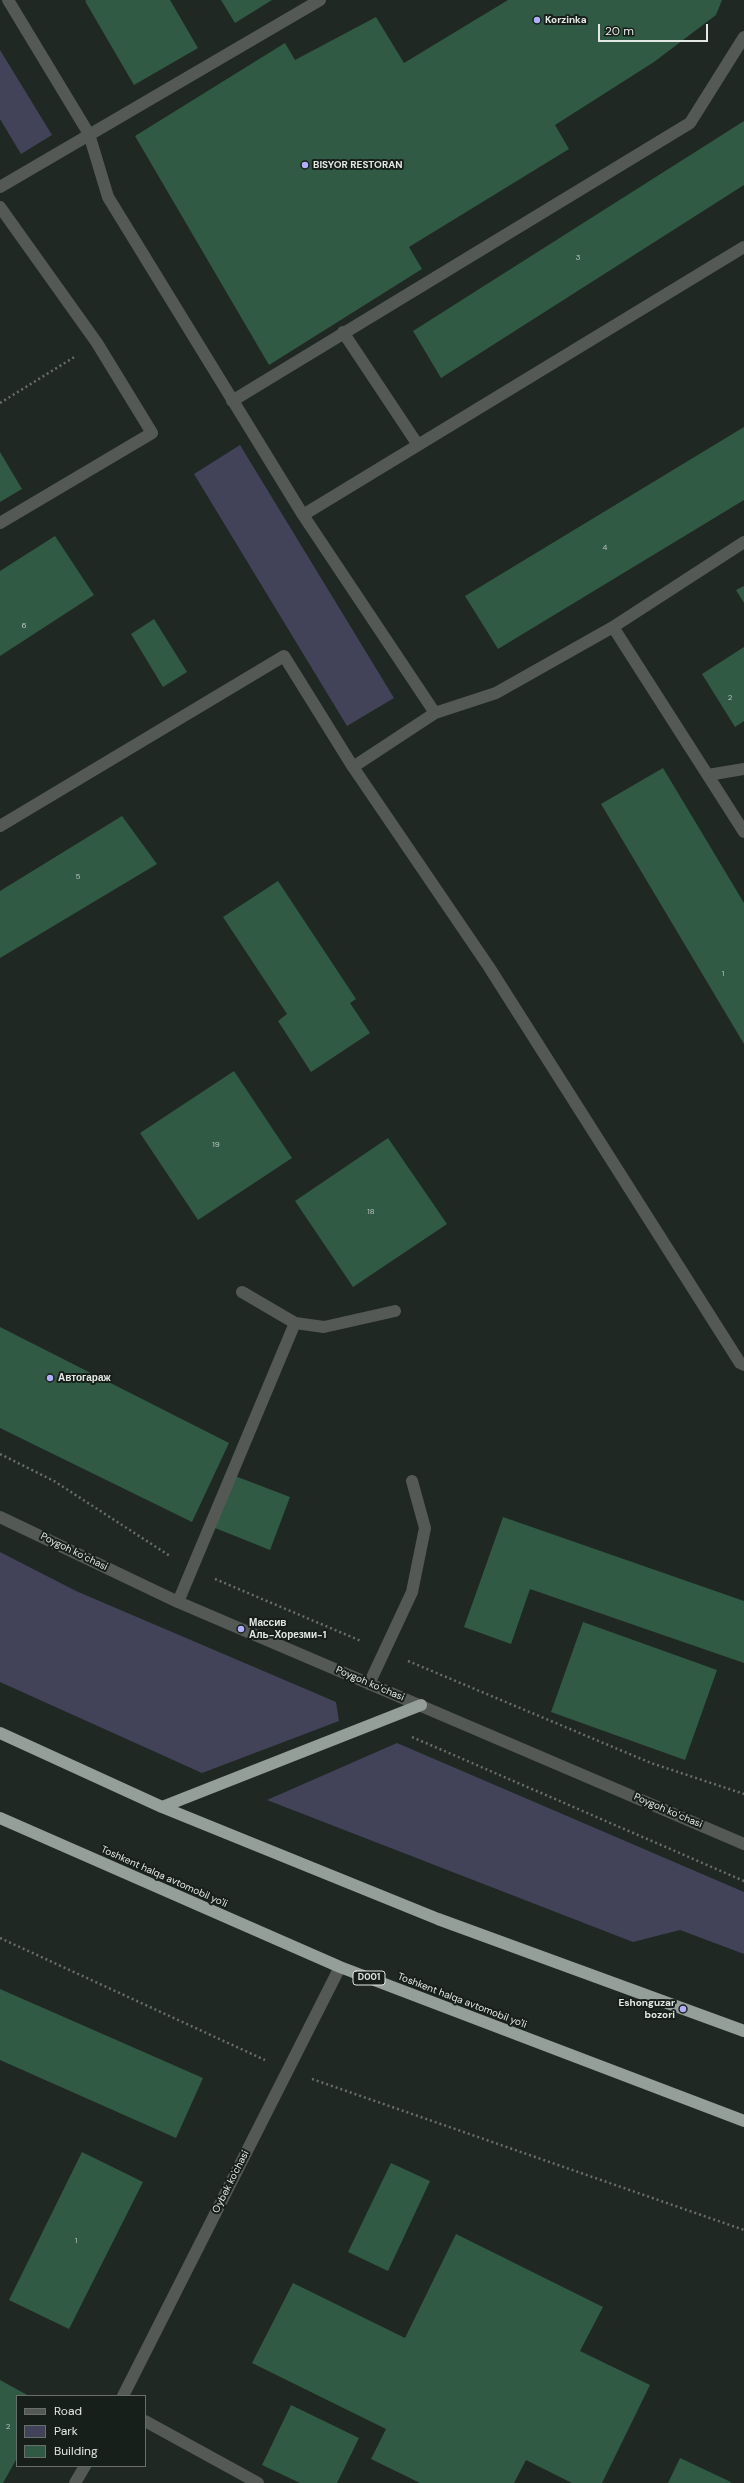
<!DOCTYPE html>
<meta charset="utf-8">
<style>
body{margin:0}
#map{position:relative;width:744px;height:2483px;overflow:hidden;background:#202823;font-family:"DM Sans",sans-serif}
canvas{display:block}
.legend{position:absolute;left:16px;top:2395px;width:130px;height:72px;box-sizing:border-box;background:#171f1a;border:1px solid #696f6b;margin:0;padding:5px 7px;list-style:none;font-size:12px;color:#e3e8e4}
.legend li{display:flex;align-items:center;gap:8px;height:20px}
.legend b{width:20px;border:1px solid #696f6b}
.scale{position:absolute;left:598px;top:24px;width:110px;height:18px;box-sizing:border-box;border:2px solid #e3e8e4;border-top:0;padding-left:5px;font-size:12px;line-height:14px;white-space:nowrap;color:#e3e8e4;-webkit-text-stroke:3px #171f1a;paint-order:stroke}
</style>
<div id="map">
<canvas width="744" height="2483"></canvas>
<ul class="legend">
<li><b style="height:5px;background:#555956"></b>Road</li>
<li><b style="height:11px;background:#424359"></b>Park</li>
<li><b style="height:11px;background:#305a43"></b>Building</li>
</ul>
<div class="scale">20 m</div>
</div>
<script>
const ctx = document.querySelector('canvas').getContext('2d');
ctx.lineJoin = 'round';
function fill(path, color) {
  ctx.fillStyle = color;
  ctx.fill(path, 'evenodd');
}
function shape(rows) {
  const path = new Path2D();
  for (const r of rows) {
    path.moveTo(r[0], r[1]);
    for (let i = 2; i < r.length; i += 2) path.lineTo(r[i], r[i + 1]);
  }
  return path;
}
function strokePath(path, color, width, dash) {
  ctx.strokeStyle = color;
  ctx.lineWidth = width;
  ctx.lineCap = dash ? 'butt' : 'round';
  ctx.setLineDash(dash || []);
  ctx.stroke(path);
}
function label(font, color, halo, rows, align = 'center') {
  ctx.font = font + ' "DM Sans",sans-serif';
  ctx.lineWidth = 4;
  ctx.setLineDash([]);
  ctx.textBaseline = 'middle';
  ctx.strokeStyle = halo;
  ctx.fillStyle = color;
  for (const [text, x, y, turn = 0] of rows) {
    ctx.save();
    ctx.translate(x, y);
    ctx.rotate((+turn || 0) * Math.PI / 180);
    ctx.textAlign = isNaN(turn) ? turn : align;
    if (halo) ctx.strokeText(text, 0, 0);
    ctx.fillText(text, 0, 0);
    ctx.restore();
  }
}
fill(shape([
 [0,50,52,135,21,154,0,119],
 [240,445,394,698,347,726,194,474],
 [0,1552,76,1591,336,1702,339,1721,202,1773,0,1682],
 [397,1743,744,1892,744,1954,680,1930,633,1942,267,1800]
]), '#424359');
fill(shape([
 [87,0,170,0,198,48,134,85,85,1],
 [221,0,272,0,235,23],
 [508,0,722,0,716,15,654,62,555,125,569,149,409,247,422,269,269,365,135,136,285,43,295,60,376,17,404,63],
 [744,121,744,185,441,378,413,331],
 [744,427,744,500,498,649,465,596],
 [0,452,22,489,0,502],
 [55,536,94,595,0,656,0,571],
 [744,586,744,603,736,590],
 [154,619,187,672,163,687,131,634],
 [744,647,744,721,735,727,702,674],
 [663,768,744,903,744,1044,601,804],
 [122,816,157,864,0,958,0,891],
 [278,881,356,999,350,1003,370,1033,311,1072,278,1021,287,1014,223,917],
 [234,1071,292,1158,198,1220,140,1133],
 [388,1138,447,1224,353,1287,295,1201],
 [0,1327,229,1443,192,1522,0,1428],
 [235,1476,290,1497,270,1550,215,1528],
 [503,1517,744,1601,744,1663,530,1589,511,1644,464,1627],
 [583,1622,717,1670,685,1760,551,1712],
 [0,1989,203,2078,176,2138,0,2060],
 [82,2152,143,2182,69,2329,9,2300],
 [391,2163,430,2181,388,2271,348,2252],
 [456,2234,603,2307,580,2351,650,2385,602,2483,572,2483,526,2460,514,2483,420,2483,371,2459,386,2429,252,2363,293,2283,405,2338],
 [0,2380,29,2396,17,2396,17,2458,3,2483,0,2483],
 [291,2405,359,2438,337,2483,300,2483,262,2465],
 [680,2458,731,2482,730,2483,668,2483]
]), '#305a43');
strokePath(shape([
 [0,403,76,356],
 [0,1454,54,1481,170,1556],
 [215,1579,361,1641],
 [408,1661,651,1763,744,1794],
 [412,1737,744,1881],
 [0,1938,265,2060],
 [312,2079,744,2230]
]), '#686f6a', 2.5, [2, 3]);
strokePath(shape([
 [8,0,89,134,108,197,303,515,435,713,496,693,613,627,744,542],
 [0,187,320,0],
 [0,207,97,343,152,433,0,523],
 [343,332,418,445],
 [232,401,690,123,744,37],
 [303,515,744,247],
 [613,627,744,832],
 [353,767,435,713],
 [708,775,744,769],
 [0,826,284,656,353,767,489,967,740,1363,744,1365],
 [242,1292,295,1323,324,1327,395,1311],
 [0,1517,178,1602,744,1844],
 [178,1602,295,1323],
 [369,1684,412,1592,425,1528,412,1481],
 [123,2396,340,1967],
 [145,2421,258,2483],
 [75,2483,85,2466]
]), '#555956', 12);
strokePath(shape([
 [0,1733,162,1807,438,1919,744,2031],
 [162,1807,421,1705],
 [0,1818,340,1967,744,2121]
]), '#959f99', 12);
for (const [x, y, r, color] of [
 [537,20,4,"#aeaefb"],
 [305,165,4,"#aeaefb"],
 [50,1378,4,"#aeaefb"],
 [241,1629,4,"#aeaefb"],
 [683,2009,4,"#aeaefb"]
]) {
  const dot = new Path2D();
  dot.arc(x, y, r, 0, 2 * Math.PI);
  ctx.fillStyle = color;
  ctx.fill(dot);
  strokePath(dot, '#171f1a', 1.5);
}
label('8px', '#b6c4bc', null, [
 ["3",578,258],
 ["4",605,548],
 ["6",24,626],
 ["2",730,698],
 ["5",78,877],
 ["1",723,974],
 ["19",216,1145],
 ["18",371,1212],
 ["1",76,2241],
 ["2",8,2427]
]);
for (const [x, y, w] of [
 [369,1978,32]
]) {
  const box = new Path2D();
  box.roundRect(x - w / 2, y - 7, w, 14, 3);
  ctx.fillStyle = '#171f1a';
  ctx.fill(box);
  strokePath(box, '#e3e8e4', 1);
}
label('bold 9px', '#e3e8e4', null, [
 ["D001",369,1978]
]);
label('bold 10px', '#e3e8e4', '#171f1a', [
 ["Korzinka",545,20],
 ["BISYOR RESTORAN",313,165],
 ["Автогараж",58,1378],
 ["Массив",249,1623],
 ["Аль-Хорезми-1",249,1635],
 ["Eshonguzar",675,2003,"right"],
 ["bozori",675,2015,"right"]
], 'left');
label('10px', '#e3e8e4', '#171f1a', [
 ["Poygoh koʻchasi",74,1552,26],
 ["Poygoh koʻchasi",370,1684,23],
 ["Poygoh koʻchasi",668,1811,23],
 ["Toshkent halqa avtomobil yo'li",164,1877,24],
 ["Toshkent halqa avtomobil yo'li",462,2001,21],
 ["Oybek ko'chasi",231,2182,-63]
]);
</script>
